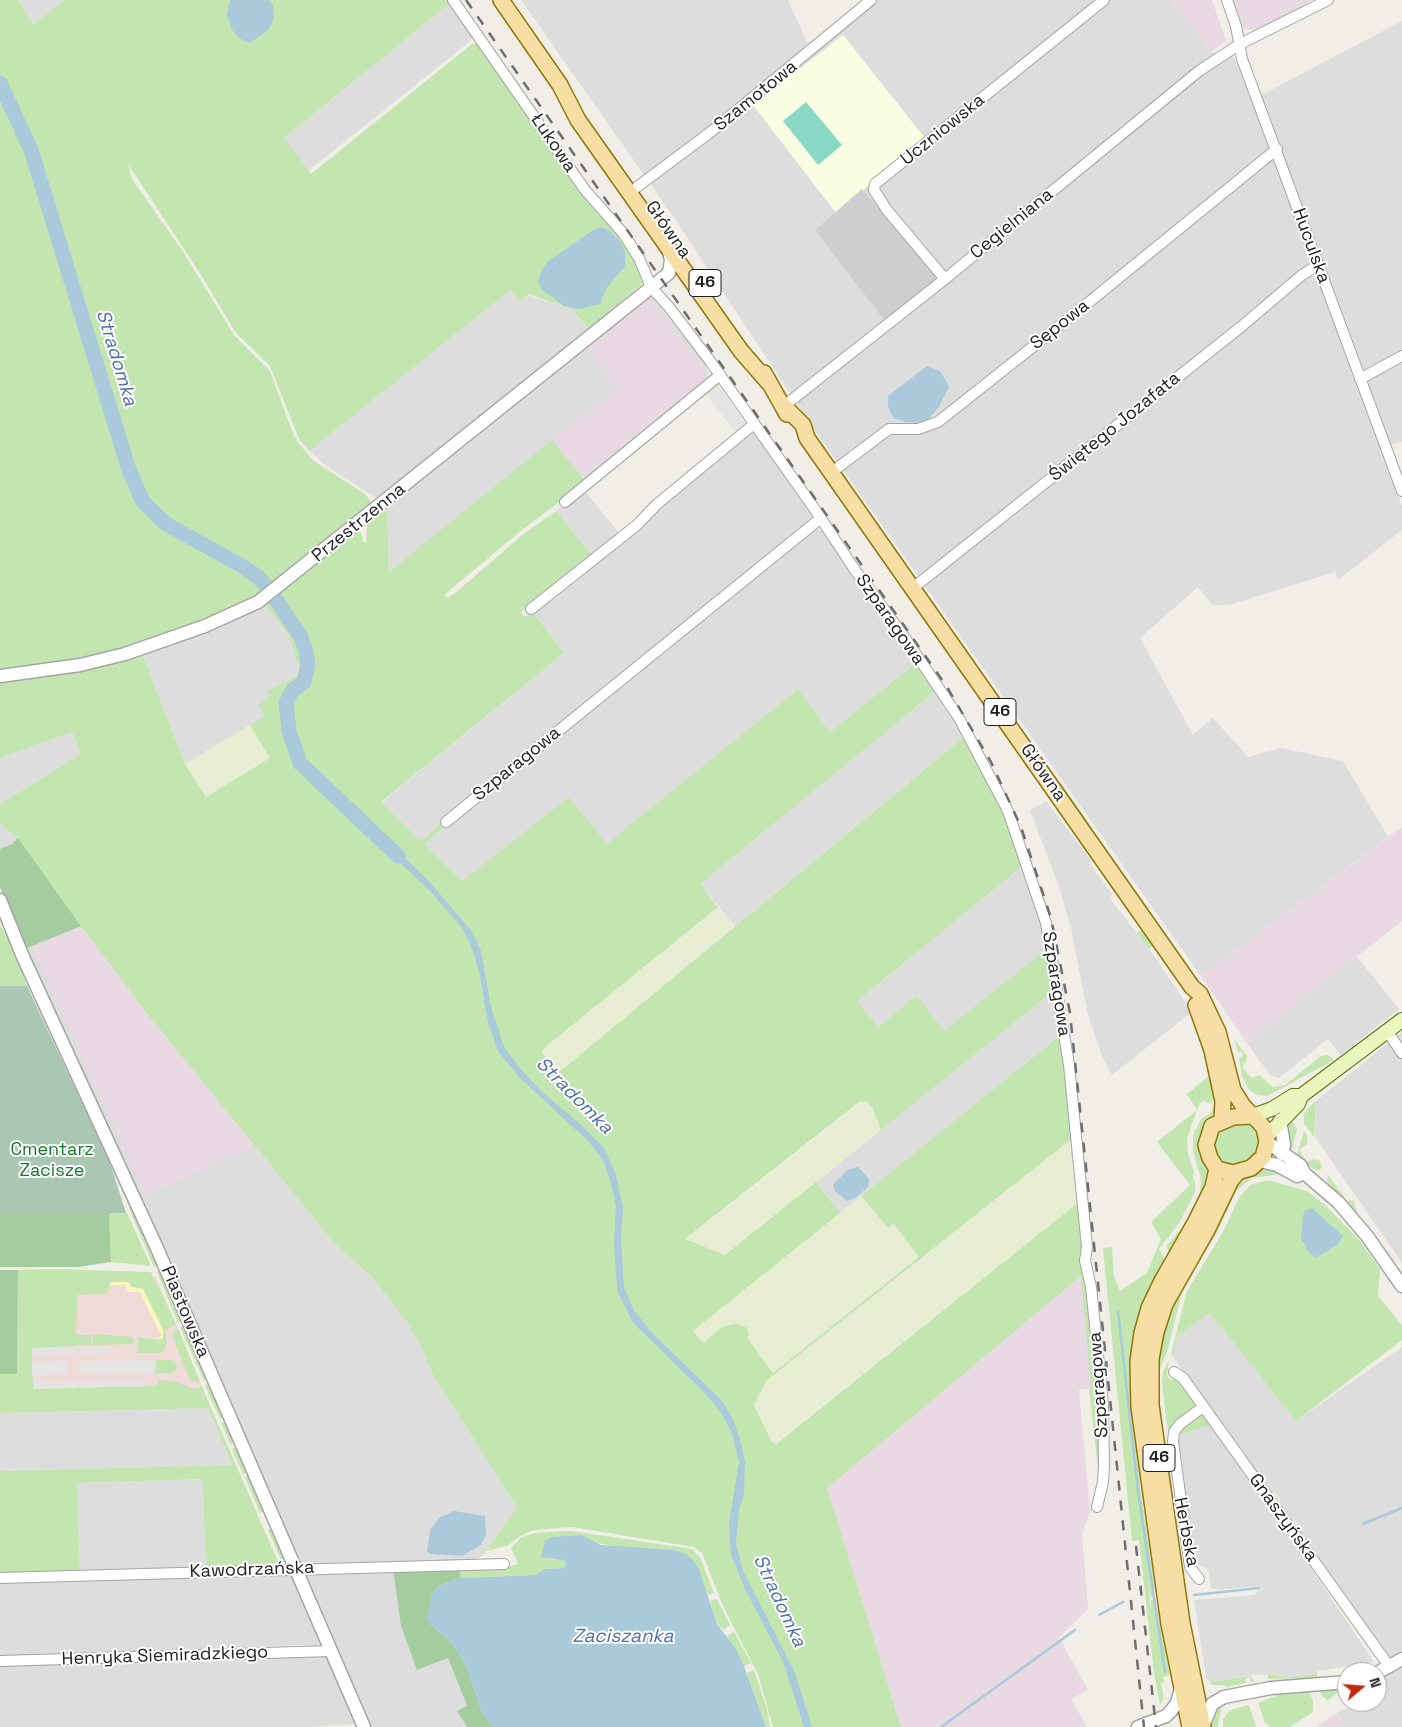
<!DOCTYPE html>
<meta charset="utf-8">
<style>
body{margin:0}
#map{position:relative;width:1402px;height:1727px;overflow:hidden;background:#f0eee7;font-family:"Space Grotesk",sans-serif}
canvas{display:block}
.north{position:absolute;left:1337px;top:1662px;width:50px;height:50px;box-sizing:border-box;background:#fff;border:1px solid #a6a6a6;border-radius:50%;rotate:72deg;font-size:14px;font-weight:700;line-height:20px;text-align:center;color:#202020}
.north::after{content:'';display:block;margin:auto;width:18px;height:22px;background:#c2260d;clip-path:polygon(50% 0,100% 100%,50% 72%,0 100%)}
</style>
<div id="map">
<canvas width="1402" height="1727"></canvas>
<div class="north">N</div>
</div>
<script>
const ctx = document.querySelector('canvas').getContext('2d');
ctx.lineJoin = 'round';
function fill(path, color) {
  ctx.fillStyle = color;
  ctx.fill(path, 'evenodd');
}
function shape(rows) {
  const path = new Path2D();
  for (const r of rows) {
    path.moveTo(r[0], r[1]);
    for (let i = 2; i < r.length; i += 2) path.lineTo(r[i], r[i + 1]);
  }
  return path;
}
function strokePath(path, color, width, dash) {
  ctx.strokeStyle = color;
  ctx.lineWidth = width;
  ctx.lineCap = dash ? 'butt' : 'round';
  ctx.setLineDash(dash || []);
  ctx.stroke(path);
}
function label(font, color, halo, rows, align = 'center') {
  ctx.font = font + ' "Space Grotesk",sans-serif';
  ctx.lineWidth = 4;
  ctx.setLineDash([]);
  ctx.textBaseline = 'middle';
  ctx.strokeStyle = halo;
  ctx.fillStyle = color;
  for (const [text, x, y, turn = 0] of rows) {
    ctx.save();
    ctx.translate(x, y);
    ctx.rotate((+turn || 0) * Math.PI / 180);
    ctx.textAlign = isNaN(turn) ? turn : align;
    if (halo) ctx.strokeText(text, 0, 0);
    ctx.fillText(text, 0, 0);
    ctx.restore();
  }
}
fill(shape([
 [18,0,65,0,33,24],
 [521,0,788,0,808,44,863,0,1171,0,1211,52,1234,57,1252,100,1402,21,1402,442,1395,443,1380,450,1402,506,1402,530,1338,580,1335,572,1232,604,1213,606,1198,587,1140,638,1193,735,1213,718,1248,757,1281,748,1343,761,1388,837,1201,976,807,419,673,216],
 [450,3,474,35,469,42,308,171,284,138],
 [510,289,573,310,589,329,378,499,329,468,309,451],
 [646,295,652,295,661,303,664,312,706,364,709,379,586,482,552,441,389,573,387,505],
 [751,429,757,432,815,518,420,841,381,803,564,653,532,611],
 [583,489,619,533,591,555,556,511],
 [812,528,821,530,826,534,917,662,830,732,798,689,607,845,569,797,462,882,423,844],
 [264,603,289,636,302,674,267,691,270,697,265,716,185,764,142,653],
 [937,690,966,735,735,926,700,884],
 [72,732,81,754,0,804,0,758],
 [1046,801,1092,862,1090,864,1112,894,1109,897,1152,953,1192,1012,1112,1075,1102,1056,1088,1015,1071,928,1059,887,1030,810],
 [0,824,18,838,81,926,149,1016,255,1146,333,1242,373,1278,407,1322,420,1345,434,1377,517,1507,484,1554,479,1558,475,1560,308,1565,298,1562,43,988,0,887],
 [1024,865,1049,947,944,1032,878,1027,857,1001],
 [1356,956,1399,1009,1341,1055,1328,1039,1279,1078,1271,1076,1247,1043],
 [1056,989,1063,1033,840,1213,816,1182],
 [1402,1032,1402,1263,1315,1137,1316,1101],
 [1210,1312,1296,1421,1402,1347,1402,1650,1388,1658,1296,1527,1297,1524,1294,1520,1291,1520,1279,1504,1281,1501,1275,1492,1270,1492,1173,1357,1178,1335],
 [208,1408,232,1465,0,1471,0,1413],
 [1209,1424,1292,1540,1374,1662,1317,1671,1317,1674,1291,1677,1274,1674,1255,1675,1212,1682,1206,1678,1194,1600,1254,1595,1260,1590,1257,1586,1218,1590,1211,1588,1208,1569,1196,1564,1182,1476,1178,1435],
 [204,1479,206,1567,80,1572,77,1483],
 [393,1569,401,1626,418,1670,448,1658,467,1707,457,1711,467,1727,369,1727,304,1577,305,1574],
 [292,1574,323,1644,318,1648,303,1645,0,1657,0,1581],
 [327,1655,356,1721,354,1724,305,1727,0,1727,0,1664],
 [1402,1666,1402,1727,1346,1727,1337,1713,1359,1702,1377,1702,1377,1682]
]), '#dedddd');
fill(shape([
 [28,1272,156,1277,211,1408,30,1413]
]), '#efdbd7');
fill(shape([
 [1171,0,1212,0,1226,41,1211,52],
 [1233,0,1312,0,1257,32,1241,27],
 [648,299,701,362,705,380,583,477,552,440,618,388,586,349],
 [1402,827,1402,921,1247,1043,1201,976],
 [81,926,149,1016,255,1146,145,1196,32,947],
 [1082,1275,1091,1388,1079,1390,1090,1512,1082,1534,1088,1609,1059,1637,1088,1690,1071,1699,1087,1727,901,1727,826,1488],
 [1337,1713,1346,1727,1316,1727,1329,1718]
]), '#e8d9e3');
fill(shape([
 [843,35,925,138,836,213,753,105]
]), '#f9fde2');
fill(shape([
 [862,189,939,279,885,321,815,230]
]), '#cecece');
fill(shape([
 [250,725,270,758,206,798,185,764],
 [718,907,735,926,563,1069,557,1070,542,1053,544,1048],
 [863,1101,872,1107,881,1130,725,1256,685,1240],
 [1074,1137,1080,1201,774,1444,754,1405,766,1381],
 [861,1196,888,1228,894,1224,920,1257,773,1373,747,1338,748,1330,728,1325,703,1344,692,1331]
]), '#e7edd3');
fill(shape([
 [0,0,18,0,33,24,65,0,448,0,450,3,284,138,311,174,472,44,478,43,632,250,644,282,589,329,573,310,529,294,520,301,510,290,309,451,299,439,270,366,236,333,201,275,128,164,132,179,182,250,234,335,270,371,294,436,300,445,314,461,365,494,372,503,258,595,229,611,132,646,106,654,0,671],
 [552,440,586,482,522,530,444,595,447,598,455,593,526,532,556,511,593,557,521,612,525,617,532,611,564,653,381,802,420,841,442,823,445,826,424,844,462,881,569,797,607,844,798,689,830,732,917,662,937,690,700,884,718,907,544,1048,542,1053,557,1070,563,1069,966,735,1006,813,1024,865,857,1001,878,1027,917,996,944,1031,1049,947,1056,989,881,1130,872,1107,866,1101,859,1102,685,1239,725,1255,816,1182,840,1213,693,1331,703,1343,724,1326,735,1324,746,1327,749,1334,747,1338,773,1373,919,1257,894,1224,888,1228,861,1196,1063,1033,1074,1137,766,1381,754,1405,772,1442,776,1444,1080,1201,1098,1388,1100,1485,1089,1389,1091,1388,1081,1276,827,1488,901,1727,773,1727,758,1674,724,1608,702,1553,694,1547,572,1527,533,1530,519,1537,507,1546,486,1551,517,1507,434,1377,420,1345,407,1322,373,1278,333,1242,255,1146,149,1016,81,926,18,838,0,824,0,804,81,754,72,732,0,758,0,680,142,653,185,764,206,797,270,758,250,725,265,716,258,704,270,697,267,691,301,674,289,636,265,604,355,531,361,532,363,542,366,542,367,523,387,505,389,572],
 [1061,783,1092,828,1089,828,1059,785],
 [0,925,14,949,27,986,0,986],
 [1144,929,1154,945,1149,949,1137,933],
 [1234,1039,1247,1056,1246,1062,1242,1066,1251,1078,1259,1075,1273,1087,1285,1085,1321,1056,1328,1055,1334,1060,1277,1091,1267,1096,1258,1095,1249,1090,1242,1076,1239,1058,1243,1056,1242,1051,1238,1052],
 [1209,1076,1214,1096,1211,1104,1204,1101,1199,1104,1187,1139,1188,1154,1194,1172,1193,1180,1195,1181,1195,1192,1179,1223,1159,1249,1167,1264,1140,1453,1140,1486,1155,1588,1153,1589,1154,1596,1151,1598,1149,1588,1151,1610,1151,1600,1155,1601,1156,1608,1158,1609,1170,1675,1163,1677,1164,1682,1161,1683,1164,1698,1160,1705,1154,1673,1139,1540,1132,1541,1103,1248,1112,1247,1114,1277,1120,1291,1147,1273,1161,1239,1151,1222,1190,1185,1157,1142,1197,1110,1187,1094],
 [1325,1093,1316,1101,1314,1137,1304,1123,1304,1114,1309,1107],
 [1217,1096,1215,1112,1207,1124,1209,1178,1173,1251,1169,1252,1166,1246,1182,1228,1200,1195,1201,1179,1193,1152,1193,1135,1201,1119,1211,1113],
 [1290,1115,1297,1130,1291,1152,1285,1131],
 [1248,1123,1254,1127,1260,1139,1256,1155,1250,1161,1228,1168,1222,1165,1213,1151,1215,1135,1222,1125],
 [1304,1131,1307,1135,1307,1144,1299,1150,1307,1162,1314,1159,1320,1161,1322,1166,1320,1170,1315,1170,1297,1158,1298,1151],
 [1271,1167,1281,1174,1252,1178,1236,1191,1217,1232,1183,1288,1167,1352,1158,1373,1159,1409,1186,1601,1157,1419,1156,1353,1172,1299,1240,1180,1259,1170],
 [1328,1175,1348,1202,1353,1200,1359,1217,1327,1181],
 [119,1177,159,1265,157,1266,154,1267,131,1213],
 [1268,1180,1307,1191,1325,1205,1360,1241,1380,1269,1378,1296,1402,1325,1402,1340,1296,1421,1210,1313,1178,1335,1173,1357,1171,1354,1187,1291,1224,1230,1239,1198,1250,1185],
 [1302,1243,1337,1245,1316,1258],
 [109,1212,127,1213,151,1266,111,1262],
 [54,1269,151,1272,176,1324,165,1330,167,1343,164,1350,160,1353,138,1353,138,1337,160,1340,164,1335,142,1288,131,1287,128,1282,111,1282,107,1294,77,1295,76,1335,91,1335,91,1345,32,1348,33,1388,157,1386,159,1380,174,1381,193,1389,202,1387,279,1564,206,1567,203,1479,77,1483,80,1572,0,1576,0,1471,232,1465,208,1408,0,1413,0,1374,17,1374,18,1270],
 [160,1271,182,1319,178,1323,157,1272],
 [184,1326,207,1378,204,1381,180,1327],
 [178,1328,200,1382,199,1383,190,1380,173,1338,173,1332],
 [93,1334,133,1337,133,1344,93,1345],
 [155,1360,173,1360,176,1363,177,1369,172,1373,155,1373],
 [1169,1360,1167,1376,1171,1380,1180,1380,1195,1402,1196,1406,1169,1441,1162,1383,1163,1372],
 [208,1384,211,1385,224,1417,220,1419,205,1386],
 [1201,1415,1206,1417,1209,1425,1178,1435,1180,1462,1176,1442,1180,1429],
 [226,1421,235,1442,231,1445,221,1423],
 [237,1447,248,1472,243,1474,232,1449],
 [249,1475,265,1511,260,1513,245,1477],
 [272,1528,284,1555,282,1562,268,1530],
 [571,1531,692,1549,700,1557,714,1593,708,1595,703,1582,619,1547,591,1542,581,1535,570,1536,550,1559,563,1559,566,1562,565,1568,545,1569,536,1575,460,1578,460,1569,505,1568,518,1564,511,1548,520,1538,534,1533],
 [717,1599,730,1625,724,1630,717,1624,710,1601],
 [734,1632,751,1663,744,1666,727,1636],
 [754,1670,767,1709,770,1727,766,1727,747,1673],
 [1268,1674,1291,1677,1317,1674,1317,1678,1268,1679],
 [1251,1676,1254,1681,1251,1682,1250,1677,1245,1679,1246,1683,1226,1687,1225,1685,1213,1685,1206,1678,1212,1682],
 [1345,1687,1327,1701,1321,1694,1321,1689],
 [1308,1690,1313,1701,1313,1712,1290,1727,1271,1727,1265,1723,1258,1703,1288,1691],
 [1222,1704,1218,1727,1212,1727,1214,1714],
 [1249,1705,1256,1727,1223,1727,1223,1719,1230,1710]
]), '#c3e6b0');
fill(shape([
 [18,838,81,926,25,949,0,887,0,849,12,844],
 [109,1212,111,1262,78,1267,0,1267,0,1213],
 [0,1270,18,1270,17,1374,0,1374],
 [393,1569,460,1569,460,1578,441,1585,432,1593,430,1624,453,1644,461,1657,468,1670,482,1713,494,1727,467,1727,457,1711,467,1706,448,1658,417,1670,401,1626]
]), '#a5cc9e');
fill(shape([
 [111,1282,128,1282,131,1287,143,1289,163,1329,163,1339,138,1337,159,1338,161,1335,140,1292,128,1292,125,1285,110,1285]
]), '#faf6ba');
fill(shape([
 [0,986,27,986,110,1163,126,1213,0,1213]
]), '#a9c7b2');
fill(shape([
 [806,102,842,145,818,165,783,121]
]), '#8ad9c6');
fill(shape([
 [717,384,745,423,735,432,704,392],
 [80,1347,109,1347,109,1353,80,1354],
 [32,1348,77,1348,77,1354,32,1355],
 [156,1360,155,1373,80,1374,80,1361],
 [67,1361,68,1374,32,1375,32,1362],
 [142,1380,142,1387,113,1387,113,1381],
 [78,1381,78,1388,33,1389,33,1382],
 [81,1381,110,1381,110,1387,81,1388]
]), '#e4e4e4');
fill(shape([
 [230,0,269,0,273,5,274,19,268,30,250,43,242,40,232,30,227,14],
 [601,227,609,230,621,243,625,252,625,266,606,289,600,304,579,309,564,306,541,289,538,281,541,272,547,262,593,230],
 [927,366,940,371,949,386,939,407,925,423,905,422,893,418,888,406,888,396],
 [386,840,428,880,472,932,481,951,491,1007,504,1047,518,1066,542,1092,578,1122,604,1148,616,1175,623,1208,621,1239,624,1287,634,1310,651,1332,721,1400,732,1417,740,1439,745,1462,744,1494,739,1510,736,1543,743,1571,795,1673,812,1727,804,1727,783,1662,745,1589,731,1555,729,1524,739,1462,732,1433,720,1411,703,1391,633,1323,617,1290,614,1242,616,1205,611,1183,603,1160,589,1142,519,1077,498,1051,488,1023,479,971,471,945,462,928,432,893,382,845],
 [858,1167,869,1179,868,1187,855,1198,847,1201,835,1191,833,1185,849,1169],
 [1312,1208,1343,1236,1337,1245,1316,1258,1307,1250,1301,1239,1303,1215,1306,1210],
 [454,1511,485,1516,486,1535,481,1545,462,1556,430,1554,427,1551,430,1530,439,1518],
 [581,1535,601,1545,673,1550,686,1554,692,1559,699,1569,717,1624,736,1649,744,1666,766,1727,494,1727,482,1713,468,1670,461,1657,453,1644,430,1624,427,1618,432,1593,441,1585,460,1578,536,1575,545,1569,565,1568,566,1562,563,1560,541,1557,545,1541,552,1537]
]), '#aac9da');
strokePath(shape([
 [1118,1311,1138,1491,1165,1672],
 [1363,1524,1402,1508],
 [1194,1595,1259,1588],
 [1099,1615,1123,1602],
 [941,1727,1075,1630]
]), '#aac9da', 2.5);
strokePath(shape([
 [0,83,31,150,129,470,143,502,166,524,242,566,258,577,267,587],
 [271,592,301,637,306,651,308,665,304,682,293,690,286,703,289,731,300,763,398,856]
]), '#aac9da', 15);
const minor = shape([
 [453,0,585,190,623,233,639,258,651,287,669,307,710,361,816,511,855,570,903,635,959,718,1008,811,1046,923,1069,1065,1087,1247,1085,1261,1091,1287,1103,1404,1104,1466,1103,1482,1097,1507],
 [1227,0,1236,26,1242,59,1402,491],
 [637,187,712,131,871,0],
 [945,279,887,210,874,190,875,184,1104,0],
 [1360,379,1402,356],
 [784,406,945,279,1199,71,1240,44,1328,0],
 [832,472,889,429,918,429,938,422,1083,307,1277,149],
 [565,502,720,375],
 [913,588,1242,326,1302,275,1318,265],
 [531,609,637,525,656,505,754,424],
 [446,822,821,518],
 [1387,1031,1402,1053],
 [1174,1372,1183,1378,1389,1666],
 [0,1578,504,1564],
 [1199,1579,1190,1567,1173,1442,1174,1432,1180,1424,1203,1407],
 [0,1661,331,1651]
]);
const tertiary = shape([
 [0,676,80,665,125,654,205,626,258,602,669,273,671,260,668,248],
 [0,900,23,957,156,1246,364,1727],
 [1280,1120,1284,1145,1282,1154],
 [1267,1142,1301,1166,1304,1173,1338,1202,1367,1236,1402,1286],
 [1260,1161,1277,1165,1297,1176,1304,1173],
 [1377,1673,1402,1659],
 [1203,1726,1212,1704,1224,1697,1271,1688,1347,1682],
 [1138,1727,1166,1716,1171,1711,1177,1703,1181,1688]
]);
const secondary = shape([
 [1252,1116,1272,1109,1293,1096,1301,1096],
 [1267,1136,1298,1104,1301,1096,1402,1020]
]);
const primary = shape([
 [501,0,560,85,578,120,741,351,768,382],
 [764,373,787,414],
 [784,406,803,425,807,438,1192,987,1200,994,1218,1032,1233,1090,1243,1106,1260,1123,1264,1128,1267,1142,1263,1157,1251,1168,1233,1173,1217,1169,1210,1158,1206,1145,1212,1126,1233,1117,1252,1116],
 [1196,1005,1212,1050,1223,1101,1222,1120],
 [1190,1727,1169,1624,1139,1407,1138,1361,1142,1333,1149,1308,1162,1281,1195,1223,1213,1187,1217,1169],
 [1203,1727,1182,1623,1151,1405,1151,1359,1156,1332,1165,1304,1207,1230,1231,1180,1237,1173]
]);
strokePath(minor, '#a4a4a4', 12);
strokePath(tertiary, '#a4a4a4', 15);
strokePath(secondary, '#58710c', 16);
strokePath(primary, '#91770a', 18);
strokePath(minor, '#fff', 10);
strokePath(tertiary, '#fff', 12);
strokePath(secondary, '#ebf6be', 14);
strokePath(primary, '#f6dea5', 15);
strokePath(shape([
 [466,0,947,687,991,762,1021,827,1051,918,1070,1013,1144,1727],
 [1136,1546,1156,1727]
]), '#6e6e6e', 2.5, [10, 10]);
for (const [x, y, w] of [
 [705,283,32],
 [1000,712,32],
 [1159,1458,32]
]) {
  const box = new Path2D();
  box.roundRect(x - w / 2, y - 13.5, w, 27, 4);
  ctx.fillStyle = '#fff';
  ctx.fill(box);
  strokePath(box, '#202020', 1);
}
label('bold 16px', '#202020', null, [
 ["46",705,283],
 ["46",1000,712],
 ["46",1159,1458]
]);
label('18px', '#202020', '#fff', [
 ["Szamotowa",756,96,-39],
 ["Uczniowska",943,130,-39],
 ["Łukowa",553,143,56],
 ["Cegielniana",1012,224,-39],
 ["Główna",668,230,55],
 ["Huculska",1311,246,70],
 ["Sępowa",1060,325,-38],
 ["Świętego Jozafata",1115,427,-39],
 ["Przestrzenna",359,523,-39],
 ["Szparagowa",890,620,55],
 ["Szparagowa",517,764,-39],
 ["Główna",1043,773,55],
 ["Szparagowa",1056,984,81],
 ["Piastowska",185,1312,67],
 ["Szparagowa",1099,1385,-94],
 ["Gnaszyńska",1283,1518,54],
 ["Herbska",1186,1532,79],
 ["Kawodrzańska",252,1570,-2],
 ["Henryka Siemiradzkiego",165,1656,-2]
]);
label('18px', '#137829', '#fff', [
 ["Cmentarz",52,1150],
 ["Zacisze",52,1171]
]);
label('italic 19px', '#5171aa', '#fff', [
 ["Stradomka",116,358,73],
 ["Stradomka",574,1096,45],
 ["Stradomka",779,1601,65],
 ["Zaciszanka",623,1637]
]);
</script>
